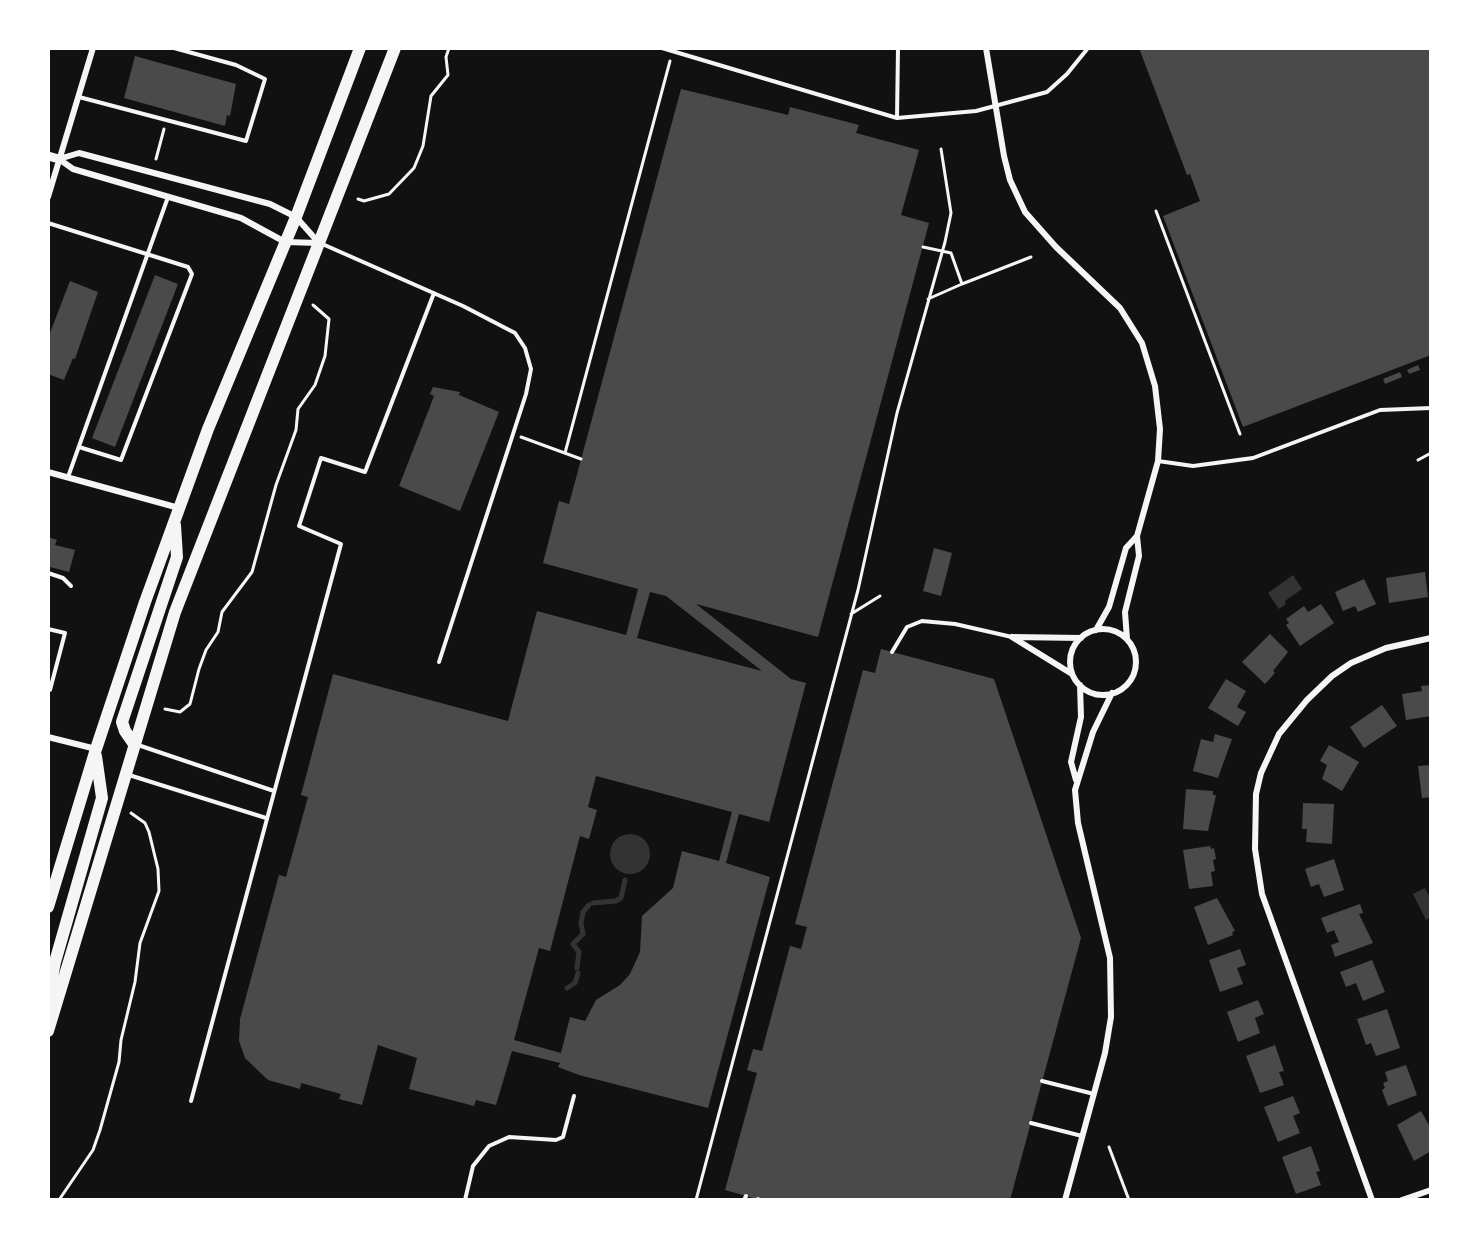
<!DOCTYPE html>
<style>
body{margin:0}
#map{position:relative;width:1479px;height:1248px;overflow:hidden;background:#111;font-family:"Alegreya Sans",sans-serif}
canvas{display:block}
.frame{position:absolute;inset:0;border:50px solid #fff;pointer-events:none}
</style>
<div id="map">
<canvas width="1479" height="1248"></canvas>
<div class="frame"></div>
</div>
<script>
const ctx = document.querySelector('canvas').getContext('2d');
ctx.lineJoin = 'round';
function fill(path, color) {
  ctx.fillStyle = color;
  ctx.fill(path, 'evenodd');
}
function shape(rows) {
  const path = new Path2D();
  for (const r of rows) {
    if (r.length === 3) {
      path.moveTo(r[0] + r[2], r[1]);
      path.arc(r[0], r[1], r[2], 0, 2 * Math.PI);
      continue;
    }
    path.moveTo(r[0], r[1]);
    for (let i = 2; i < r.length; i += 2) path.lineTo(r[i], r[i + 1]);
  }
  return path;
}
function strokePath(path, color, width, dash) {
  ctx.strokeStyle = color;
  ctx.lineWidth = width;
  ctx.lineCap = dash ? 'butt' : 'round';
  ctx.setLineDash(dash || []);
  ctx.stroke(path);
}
fill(shape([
 [1293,575,1302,589,1285,601,1286,604,1279,609,1268,593],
 [630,854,20],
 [1425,888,1431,899,1431,917,1426,920,1413,894]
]), '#333');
strokePath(shape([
 [593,903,616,901,621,898,625,880],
 [577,968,579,952,573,944,583,934,581,923,583,912,589,905],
 [567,988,575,983,578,973]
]), '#333', 5);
fill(shape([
 [1139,48,1431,48,1431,355,1243,427,1163,216,1200,201,1190,174,1187,175],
 [135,56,236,84,230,116,227,115,225,126,124,98],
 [681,89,788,115,790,107,859,125,856,133,919,150,901,215,929,223,818,637,696,604,791,679,806,683,769,822,739,814,726,863,770,877,708,1108,579,1075,558,1067,560,1063,512,1051,496,1105,476,1100,474,1106,409,1089,417,1058,378,1045,362,1105,339,1099,341,1094,301,1083,300,1089,268,1080,245,1058,239,1041,240,1019,279,875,286,877,308,797,301,795,333,674,508,721,537,611,626,635,638,589,543,563,559,501,569,504],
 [650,592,666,596,762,671,637,638],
 [596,776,732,812,719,861,682,851,673,888,642,916,640,952,630,974,620,985,596,1000,585,1021,570,1017,561,1053,514,1040,539,948,550,951,580,836,589,839,597,810,588,807],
 [155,275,178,284,115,447,92,438],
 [70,281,98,292,75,359,73,358,64,380,48,374,48,338],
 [1418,365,1420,370,1409,374,1407,370],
 [1400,372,1402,377,1385,384,1383,379],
 [433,387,460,392,459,395,499,412,460,511,399,486,429,409,434,396,430,394],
 [48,537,57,540,55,545,75,550,69,572,50,567,48,572],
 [934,548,952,553,941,596,923,591],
 [1425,572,1428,597,1389,603,1386,578],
 [1364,579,1376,604,1358,612,1355,606,1343,611,1335,592],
 [1321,604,1334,623,1300,646,1286,625,1289,623,1286,619,1304,606,1308,612],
 [1270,634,1288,652,1273,671,1275,673,1265,684,1242,662],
 [881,649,994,679,1081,938,1010,1200,760,1200,725,1190,757,1073,747,1070,753,1049,762,1051,790,946,801,949,807,927,795,924,863,670,875,673],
 [1226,679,1246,691,1237,707,1246,712,1238,726,1208,708],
 [1431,685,1431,716,1406,720,1402,694,1422,691,1421,686],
 [1382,705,1397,726,1364,748,1350,727],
 [1215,734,1232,739,1218,778,1193,771,1201,739,1213,742],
 [1329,745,1359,762,1342,791,1322,779,1327,765,1320,761],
 [1431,765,1431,797,1422,798,1418,766],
 [1186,789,1213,791,1213,795,1216,795,1208,831,1183,829],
 [1303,803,1334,804,1332,844,1306,842,1307,829,1302,829],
 [1210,846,1211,849,1214,848,1216,859,1213,860,1215,871,1211,872,1213,886,1189,889,1183,850],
 [1334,859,1344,890,1324,897,1319,884,1311,887,1305,869],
 [1217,898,1235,931,1232,932,1233,935,1208,945,1194,907],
 [1360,904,1363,913,1359,914,1373,943,1335,957,1331,945,1339,942,1334,930,1327,933,1321,918],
 [1240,949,1246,965,1237,968,1243,984,1220,992,1209,960],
 [1372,960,1385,992,1363,1001,1356,983,1346,987,1340,972],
 [1258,1000,1264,1014,1255,1018,1260,1033,1238,1042,1227,1012],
 [1387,1009,1400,1048,1376,1056,1371,1043,1366,1045,1357,1019],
 [1275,1045,1284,1071,1279,1072,1284,1085,1260,1093,1246,1056],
 [1406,1065,1417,1095,1388,1106,1382,1090,1385,1088,1383,1083,1388,1081,1385,1072],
 [1293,1096,1300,1113,1293,1116,1300,1133,1278,1142,1264,1107],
 [1421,1111,1431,1129,1431,1151,1414,1161,1397,1125],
 [1311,1146,1320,1171,1316,1172,1321,1185,1296,1194,1282,1157]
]), '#4a4a4a');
strokePath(shape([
 [156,159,164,129],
 [358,199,364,201,389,194,414,168,423,146,431,96,448,75,446,57,449,48],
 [1156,211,1240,434],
 [923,247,951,253,962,284,1031,257],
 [928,299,962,284],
 [521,437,581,459],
 [565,453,670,61],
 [1418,460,1431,453],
 [851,614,880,596],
 [165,709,180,712,190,704,199,669,206,650,218,632,222,612,252,572,276,485,296,430,298,409,315,385,325,356,329,319,313,305],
 [1109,1147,1129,1200],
 [59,1200,93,1150,100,1130,119,1062,121,1040,135,982,140,943,159,891,158,869,149,832,145,823,131,813],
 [696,1200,858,590,897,413,945,242,951,213,941,149]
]), '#f5f5f5', 3);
strokePath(shape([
 [662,48,897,118,976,111,1047,92,1067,74,1088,48],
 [79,97,246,141,265,79,236,65,174,48],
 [897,118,898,48],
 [48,223,188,267,192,274,121,460,79,447],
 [320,243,463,306,515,333,525,348,531,369,526,394,439,662],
 [1158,461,1193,466,1253,458,1380,410,1431,408],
 [68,477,168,197],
 [48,573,63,578,71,586],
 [48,629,65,633,50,690,48,690],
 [892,652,907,627,922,621,955,624,1012,637],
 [138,745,274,791],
 [129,775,266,818],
 [1042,1081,1094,1094],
 [191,1101,341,544,299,526,321,458,365,472,434,293],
 [1031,1123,1082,1136],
 [465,1200,473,1166,489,1146,509,1137,556,1140,563,1137,574,1096],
 [744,1200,746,1196],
 [758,1200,758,1199]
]), '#f5f5f5', 4);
strokePath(shape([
 [986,48,1004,156,1010,180,1025,212,1056,247,1120,308,1142,343,1155,386,1160,429,1158,461,1137,536,1139,556,1125,612,1127,639],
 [59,159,79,153,270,204,296,217,319,243],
 [59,159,73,169,241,218,285,242,319,243],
 [48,197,93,48],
 [48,472,179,508],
 [1103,662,33],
 [1096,630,1109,607,1126,548,1137,536],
 [1012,637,1072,674],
 [1013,637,1081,638],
 [48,737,96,749],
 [1076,780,1071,762,1081,717,1080,685],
 [1065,1200,1105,1053,1111,1017,1110,958,1078,823,1075,790,1093,732,1112,693],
 [1372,1200,1262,894,1255,849,1256,794,1261,773,1279,734,1307,700,1332,676,1351,663,1386,648,1431,638],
 [1402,1200,1431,1190]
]), '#f5f5f5', 6);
strokePath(shape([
 [48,156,59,159]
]), '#f5f5f5', 9);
strokePath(shape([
 [134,744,125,731,122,722,177,557,175,525],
 [48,907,96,749,145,602,208,429,296,217,360,48],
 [56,1003,51,983,55,962,102,798,96,756],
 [48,1031,175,612,395,48]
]), '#f5f5f5', 12);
</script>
